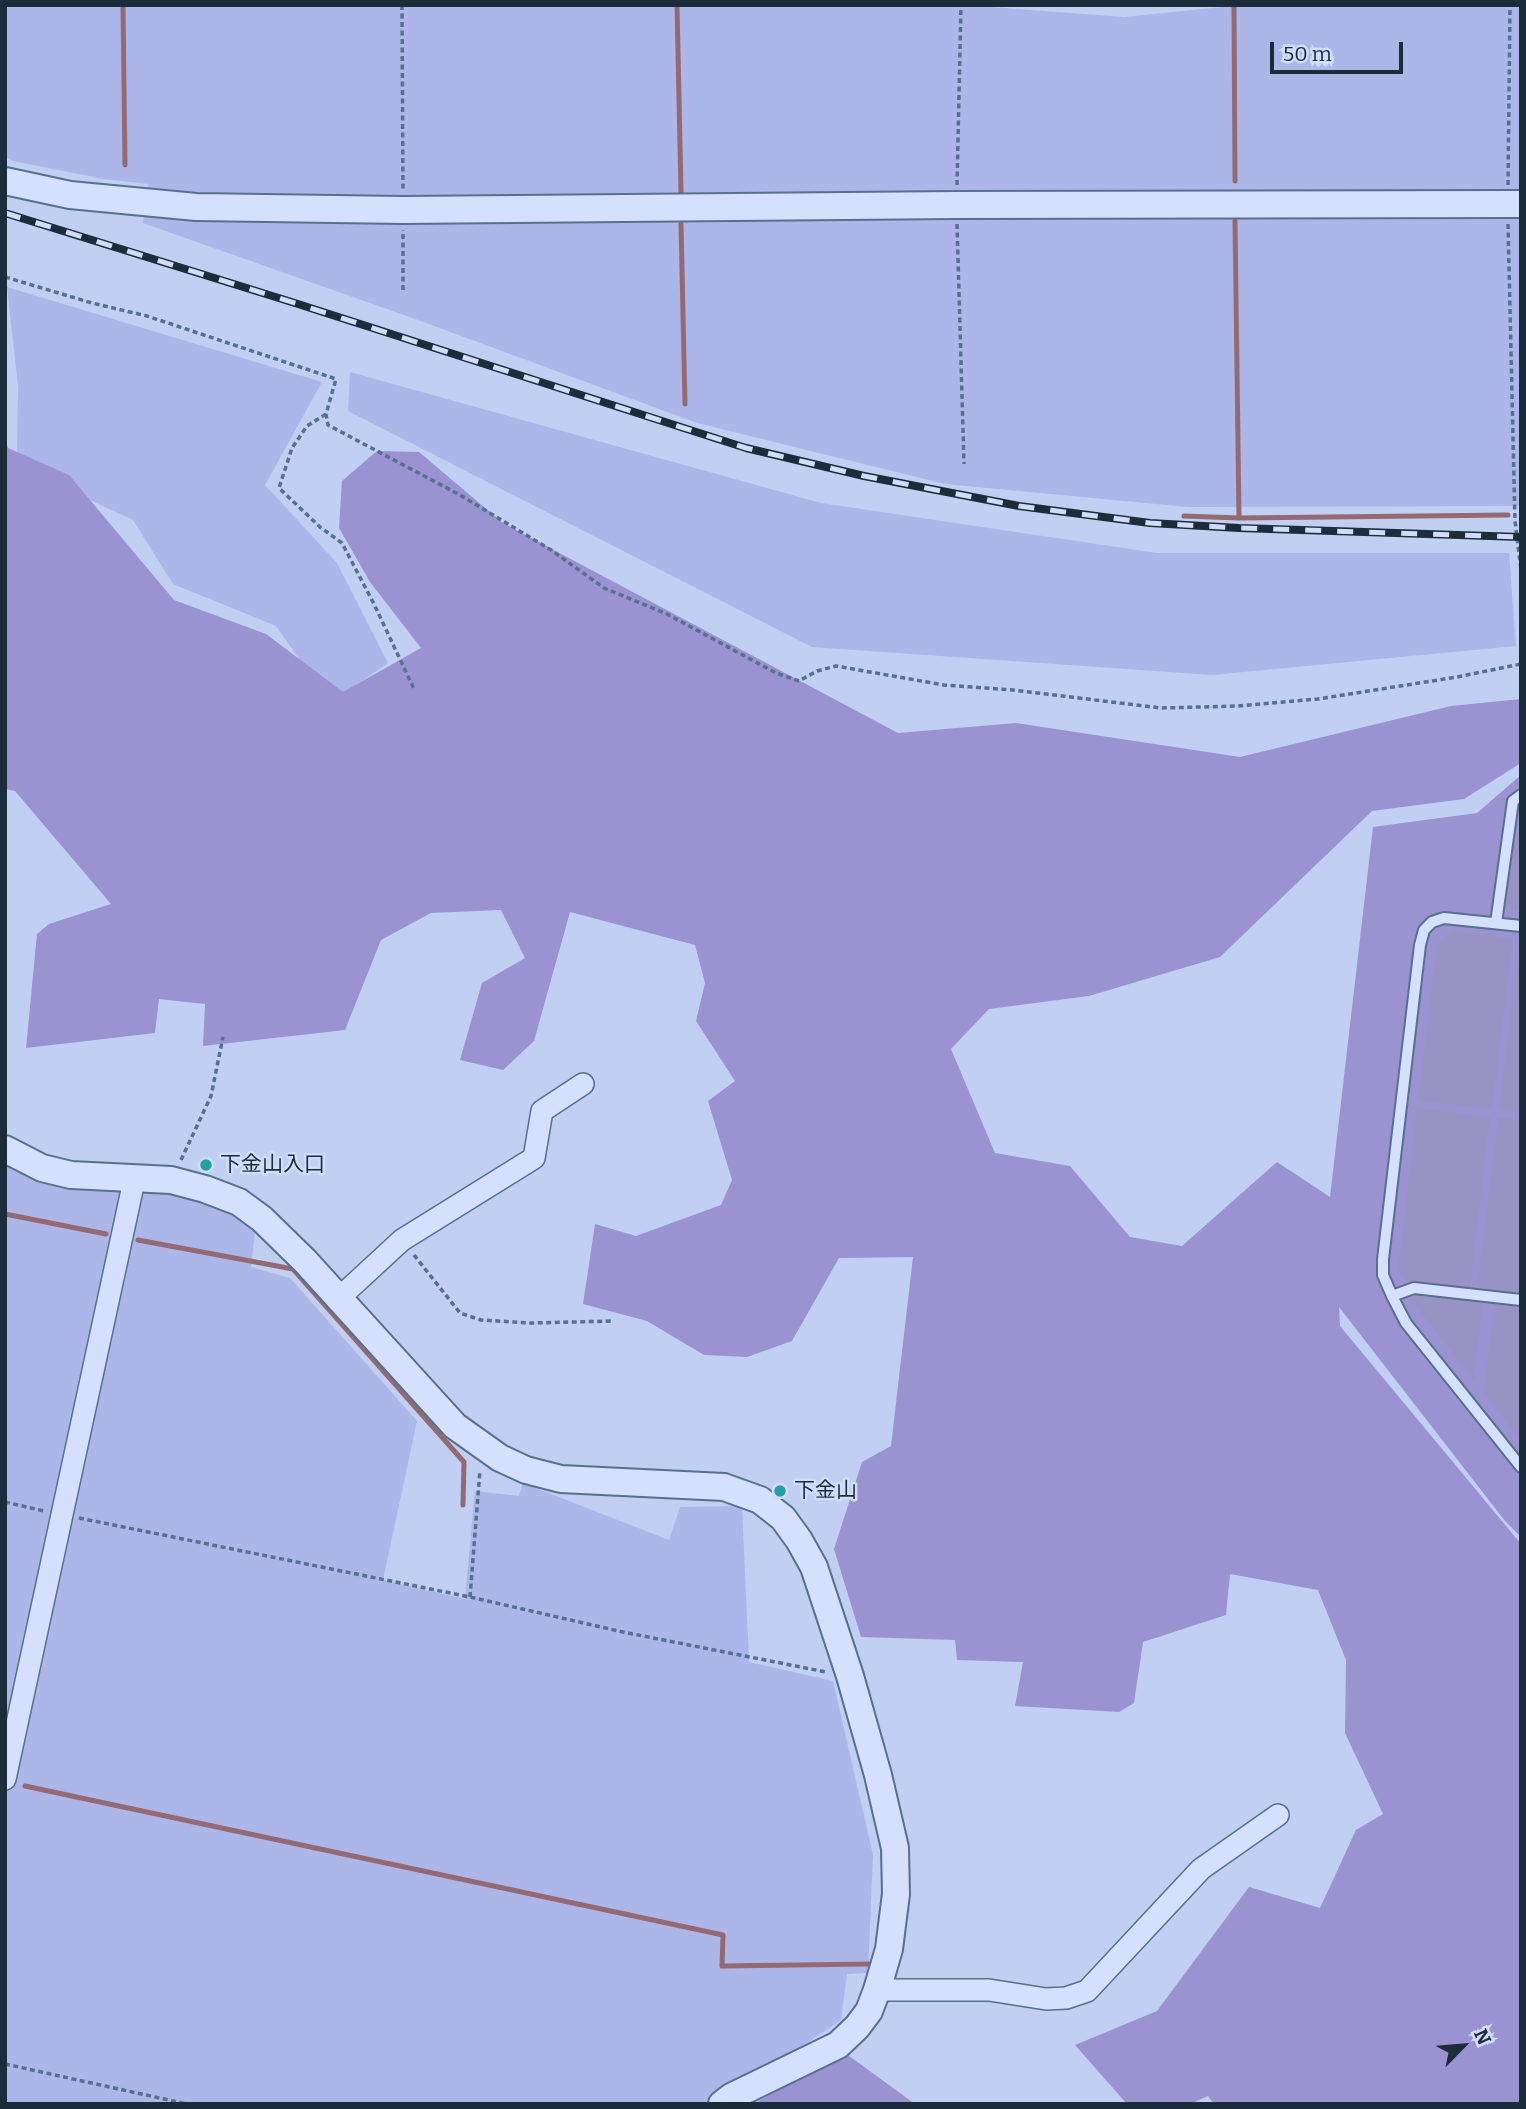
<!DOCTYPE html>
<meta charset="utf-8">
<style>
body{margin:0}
#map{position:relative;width:1526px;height:2109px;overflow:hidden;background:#c0cff2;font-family:Bitter,serif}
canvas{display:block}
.frame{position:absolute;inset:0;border:7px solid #1c2c3b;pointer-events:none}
.north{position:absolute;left:1428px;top:2011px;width:70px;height:70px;-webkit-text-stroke:5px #d1dcf8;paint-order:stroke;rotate:65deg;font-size:19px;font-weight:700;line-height:28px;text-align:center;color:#1c2c3b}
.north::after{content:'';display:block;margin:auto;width:24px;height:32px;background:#1c2c3b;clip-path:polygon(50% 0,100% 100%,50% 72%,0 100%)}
.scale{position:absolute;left:1270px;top:42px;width:133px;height:32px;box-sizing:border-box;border:4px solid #1c2c3b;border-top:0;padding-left:9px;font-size:21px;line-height:24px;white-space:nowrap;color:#1c2c3b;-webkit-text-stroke:5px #d1dcf8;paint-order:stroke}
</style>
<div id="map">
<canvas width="1526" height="2109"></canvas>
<div class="frame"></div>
<div class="north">N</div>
<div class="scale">50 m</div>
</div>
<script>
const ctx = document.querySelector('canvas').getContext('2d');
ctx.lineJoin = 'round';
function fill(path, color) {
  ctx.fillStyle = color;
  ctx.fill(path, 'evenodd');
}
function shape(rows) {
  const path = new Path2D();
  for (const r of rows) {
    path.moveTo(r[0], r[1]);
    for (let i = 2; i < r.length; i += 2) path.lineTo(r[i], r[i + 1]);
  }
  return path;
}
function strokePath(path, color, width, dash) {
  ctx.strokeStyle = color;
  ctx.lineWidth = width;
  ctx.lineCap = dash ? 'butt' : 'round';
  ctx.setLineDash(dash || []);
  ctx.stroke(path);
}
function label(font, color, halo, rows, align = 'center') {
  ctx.font = font + ' Bitter,"Noto Sans JP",serif';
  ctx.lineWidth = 5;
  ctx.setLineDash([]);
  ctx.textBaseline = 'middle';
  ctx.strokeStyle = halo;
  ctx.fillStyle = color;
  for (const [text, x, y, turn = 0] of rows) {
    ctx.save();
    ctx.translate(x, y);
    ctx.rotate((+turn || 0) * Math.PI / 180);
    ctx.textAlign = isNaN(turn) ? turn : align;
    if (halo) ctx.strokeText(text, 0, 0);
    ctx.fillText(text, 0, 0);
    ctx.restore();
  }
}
fill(shape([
 [5,5,965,5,1124,17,1242,5,1521,5,1521,506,1188,507,945,484,697,423,418,320,143,223,148,184,104,179,13,161,5,157],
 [7,287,322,382,265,485,337,563,388,663,330,703,276,626,173,584,133,520,17,466,18,386],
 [350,372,821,503,1157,553,1509,553,1516,646,1212,675,812,647,348,411],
 [5,1164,17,1171,55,1182,184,1193,231,1212,255,1231,251,1267,290,1278,417,1421,383,1580,465,1599,475,1491,519,1496,523,1483,669,1540,680,1507,742,1506,749,1662,833,1681,873,1855,868,1973,847,1974,841,2020,786,2057,712,2097,706,2104,5,2104]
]), '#adb6e8');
fill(shape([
 [5,438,8,448,69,475,174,600,266,634,343,692,421,648,370,582,339,528,342,481,377,451,419,452,503,523,898,733,1016,723,1240,757,1451,706,1521,699,1521,763,1464,799,1372,811,1220,957,1089,996,989,1009,951,1049,995,1153,1070,1166,1130,1237,1182,1246,1277,1162,1330,1197,1373,827,1477,813,1521,775,1521,1537,1505,1521,1339,1307,1340,1326,1521,1544,1521,2104,1214,2104,1208,2096,1190,2104,1127,2104,1075,2045,1157,2011,1249,1887,1320,1908,1356,1830,1383,1814,1345,1733,1346,1660,1318,1590,1230,1574,1226,1615,1143,1642,1134,1703,1119,1712,1015,1706,1023,1662,957,1660,955,1640,861,1637,834,1549,862,1462,891,1446,913,1257,839,1258,792,1341,747,1357,704,1355,647,1321,583,1304,595,1224,636,1236,721,1205,732,1180,708,1101,735,1081,696,1021,705,983,695,945,570,912,534,1041,503,1070,460,1060,482,983,525,958,501,910,431,913,381,940,345,1030,203,1046,205,1004,159,999,155,1033,26,1048,37,934,49,924,111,904,15,791,5,789],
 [845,2053,915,2104,753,2104]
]), '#9b93d1');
fill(shape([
 [1513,833,1521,834,1521,911,1513,910,1505,903],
 [1453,931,1513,939,1492,1109,1418,1101,1437,944],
 [1520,940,1521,940,1521,1113,1499,1110],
 [1417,1108,1490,1117,1470,1288,1408,1281,1402,1278,1398,1268],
 [1498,1118,1521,1120,1521,1295,1477,1290],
 [1417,1294,1483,1301,1474,1381,1412,1301],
 [1494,1303,1521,1306,1521,1441,1484,1393]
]), '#9993c5');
strokePath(shape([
 [123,5,125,165],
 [677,5,681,192],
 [1234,5,1235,181],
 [1235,221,1239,518],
 [681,224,685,404],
 [1184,516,1239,518,1508,515],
 [5,1214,106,1234],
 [138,1240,293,1269,464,1462,463,1505],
 [25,1786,723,1935,722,1966,869,1964]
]), '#936a74', 5);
const service = shape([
 [1496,923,1513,801,1521,795],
 [1521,926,1444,918,1432,922,1424,930,1420,945,1383,1259,1383,1275,1392,1296,1406,1323,1521,1467],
 [1392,1296,1414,1288,1521,1300]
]);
const minor = shape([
 [338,1299,402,1240,534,1158,542,1111,583,1084],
 [5,1779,132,1190,132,1178],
 [877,1990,989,1990,1046,1999,1066,1998,1087,1991,1201,1869,1278,1815]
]);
const tertiary = shape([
 [5,181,70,195,196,207,403,210,956,205,1521,204],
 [5,1149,42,1168,71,1175,171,1180,205,1189,239,1202,262,1219,305,1261,455,1426,500,1458,526,1470,561,1479,724,1487,760,1500,783,1518,799,1540,814,1567,850,1676,878,1775,895,1848,896,1894,889,1949,877,1990,869,2011,857,2027,838,2045,731,2097,722,2104]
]);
strokePath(service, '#56708d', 14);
strokePath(minor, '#56708d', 24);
strokePath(tertiary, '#56708d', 30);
strokePath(shape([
 [402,5,403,190],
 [957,185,961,5],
 [1508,185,1510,5],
 [957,224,964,464],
 [1508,224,1515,521,1521,570],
 [5,277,92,303,147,316,336,379,326,414,328,425,460,495,551,550,604,588,667,614,776,673,799,681,817,671,836,666,944,685,1013,690,1161,708,1238,706,1318,699,1457,677,1521,664],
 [403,290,403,230],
 [326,414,307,426,292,448,279,488,320,527,342,543,374,604,414,689],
 [181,1160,211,1096,223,1037],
 [414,1255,460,1313,481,1320,531,1323,614,1321],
 [5,1502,44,1511],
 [79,1518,470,1597,623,1632,826,1672],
 [470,1597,480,1470],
 [5,2064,187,2104]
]), '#56708d', 3.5, [5, 3.5]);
strokePath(service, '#d4e0fc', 10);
strokePath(minor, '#d4e0fc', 21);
strokePath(tertiary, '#d4e0fc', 26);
const rail = shape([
 [5,213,298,304,746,448,864,476,1019,506,1150,523,1239,528,1521,537]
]);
strokePath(rail, '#1c2c3b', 8);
strokePath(rail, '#d1dcf8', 5, [16]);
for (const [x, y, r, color] of [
 [206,1165,7,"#21a1a1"],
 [780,1491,7,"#21a1a1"]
]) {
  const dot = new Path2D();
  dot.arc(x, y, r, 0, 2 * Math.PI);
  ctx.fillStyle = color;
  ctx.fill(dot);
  strokePath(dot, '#d1dcf8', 2.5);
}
label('21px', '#1c2c3b', '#d1dcf8', [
 ["下金山入口",220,1165],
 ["下金山",794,1491]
], 'left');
</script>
